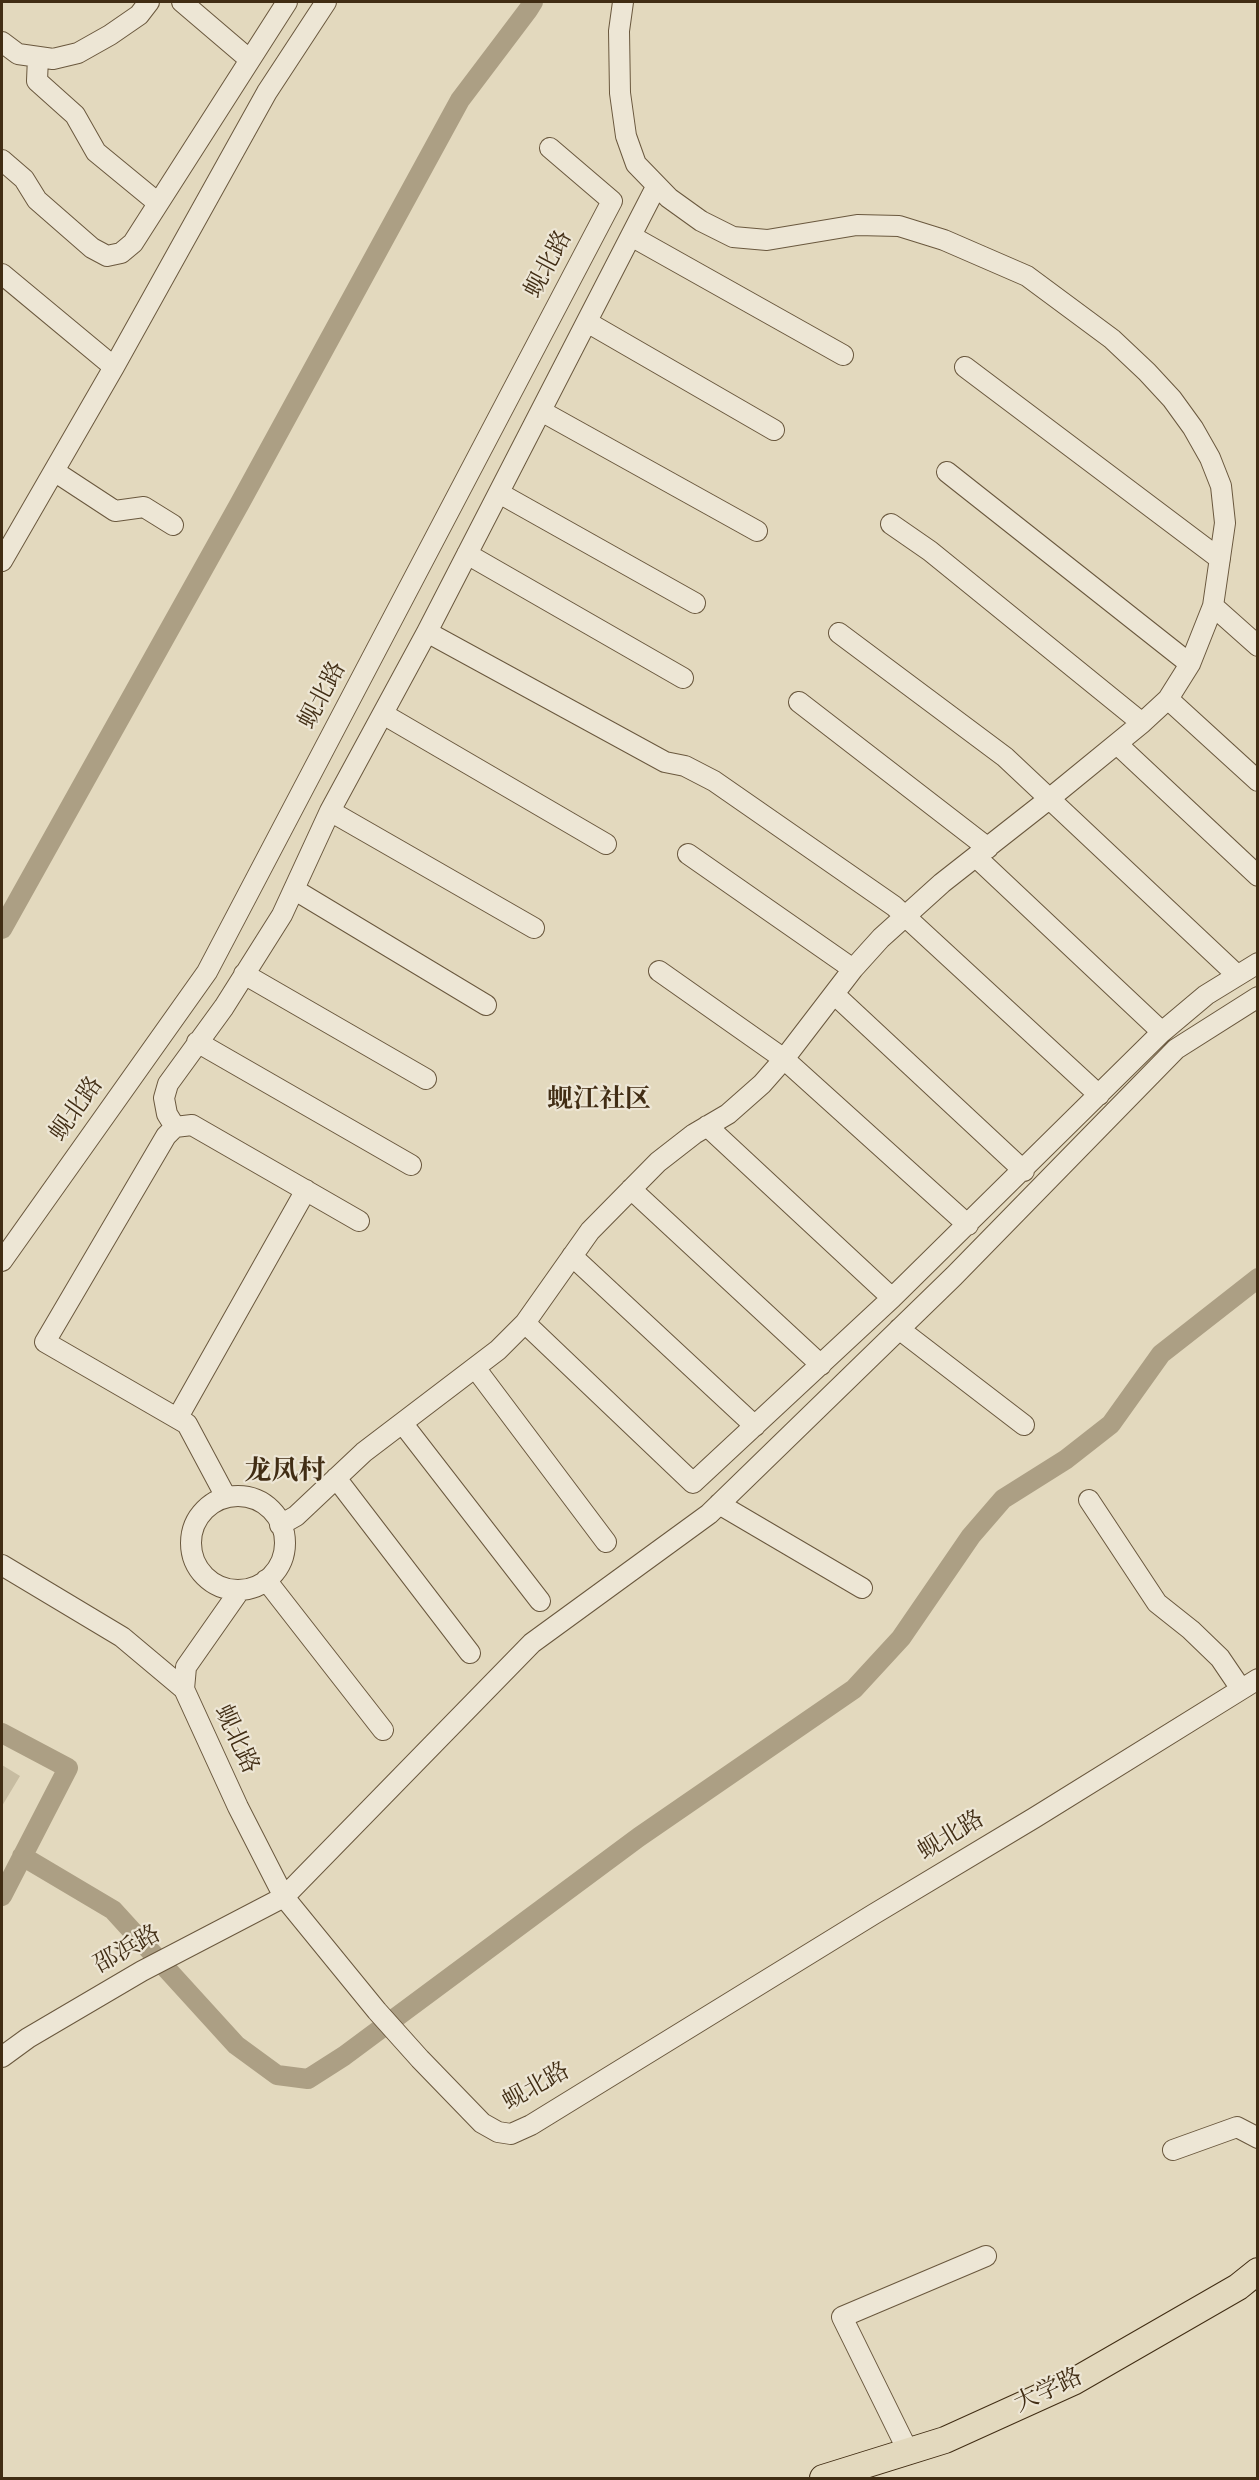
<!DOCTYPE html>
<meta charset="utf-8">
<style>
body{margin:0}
#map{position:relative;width:1259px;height:2480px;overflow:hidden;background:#e3d9be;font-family:"IM FELL English",serif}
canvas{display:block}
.frame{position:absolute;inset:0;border:3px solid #412d14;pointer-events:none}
</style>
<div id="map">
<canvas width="1259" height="2480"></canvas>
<div class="frame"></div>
</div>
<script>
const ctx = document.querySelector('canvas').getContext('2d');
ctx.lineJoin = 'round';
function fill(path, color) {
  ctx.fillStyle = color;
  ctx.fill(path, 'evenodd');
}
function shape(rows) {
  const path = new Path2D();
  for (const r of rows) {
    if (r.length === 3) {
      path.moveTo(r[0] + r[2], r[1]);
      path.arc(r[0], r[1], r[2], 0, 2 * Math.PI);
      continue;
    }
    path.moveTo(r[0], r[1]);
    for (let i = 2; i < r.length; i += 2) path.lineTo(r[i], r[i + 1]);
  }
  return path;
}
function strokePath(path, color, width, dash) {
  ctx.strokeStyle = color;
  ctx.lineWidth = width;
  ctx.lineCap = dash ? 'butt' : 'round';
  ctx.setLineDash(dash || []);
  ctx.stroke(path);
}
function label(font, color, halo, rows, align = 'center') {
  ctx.font = font + ' "IM FELL English","Noto Serif SC",serif';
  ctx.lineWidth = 4.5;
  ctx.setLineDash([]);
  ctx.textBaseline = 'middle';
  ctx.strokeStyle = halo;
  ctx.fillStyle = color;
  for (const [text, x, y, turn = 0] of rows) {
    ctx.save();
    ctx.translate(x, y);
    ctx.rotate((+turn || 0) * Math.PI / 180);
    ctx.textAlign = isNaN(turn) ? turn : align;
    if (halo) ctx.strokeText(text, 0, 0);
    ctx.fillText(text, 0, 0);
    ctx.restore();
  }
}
fill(shape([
 [2,1765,20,1776,2,1806]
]), '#c7bca1');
strokePath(shape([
 [2,929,240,503,460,100,528,10,533,2],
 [2,1733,68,1768,2,1896],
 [22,1856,113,1910,236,2045,277,2075,308,2079,344,2056,639,1837,854,1689,901,1638,971,1536,1003,1499,1065,1460,1111,1424,1161,1354,1258,1278]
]), '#ac9f84', 20);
const minor = shape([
 [182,2,250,60],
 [2,42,18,54,53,59,78,53,110,35,139,15,149,2],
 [38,57,37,81,75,115,96,152,158,203],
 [2,160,24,179,37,200,92,248,107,256,121,253,133,243,287,2],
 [631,236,843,355],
 [2,274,114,367],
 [587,322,774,430],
 [965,367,1220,559],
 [541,411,757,531],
 [54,471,115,511,144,507,173,525],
 [947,472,1190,664],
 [499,493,695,603],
 [891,524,930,551,1142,723],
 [467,554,683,678],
 [2,561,114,367,267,92,326,2],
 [1213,606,1258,646],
 [427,632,654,756,665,762,685,766,714,781,894,906,1099,1095],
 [839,633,1005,757,1237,975],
 [1168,699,1258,781],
 [799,702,988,848],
 [383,714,606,844],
 [1117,744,1258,876],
 [330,811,534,928],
 [688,854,853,969],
 [976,857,1162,1032],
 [295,890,486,1005],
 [659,971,784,1059,968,1225],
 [244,974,426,1079],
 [834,994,1024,1171],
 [197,1042,411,1165],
 [707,1126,892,1298],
 [175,1127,167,1114,164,1098,168,1084,224,1007,282,915,330,811,427,632,656,187],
 [631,1189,821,1365],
 [572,1256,755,1426],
 [2,1261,207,972,612,201,550,148],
 [525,1323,693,1483,892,1298,1162,1032,1206,995,1258,963],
 [899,1329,1024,1425],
 [476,1369,606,1542],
 [178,1417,306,1190],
 [403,1424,540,1601],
 [336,1478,470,1653],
 [238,1543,47],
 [226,1497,187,1424,45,1342,166,1136,175,1127,192,1125,359,1221],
 [1089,1500,1157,1603,1191,1630,1220,1658,1241,1689],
 [719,1504,862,1588],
 [280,1525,296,1516,364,1452,498,1350,525,1323,590,1231,658,1162,694,1134,728,1114,762,1084,784,1059,853,969,881,938,942,883,1049,799,1142,723,1168,699,1190,664,1213,606,1225,523,1221,486,1210,458,1193,428,1172,399,1147,372,1112,339,1027,276,944,240,899,226,857,225,767,240,733,237,701,221,669,198,636,164,626,136,620,93,619,31,623,2],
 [2,1565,122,1637,184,1689,238,1807,284,1897,377,2011,420,2059,482,2123,498,2132,511,2134,531,2125,874,1914,1034,1818,1258,1679],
 [266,1580,383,1730],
 [184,1689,186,1667,240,1590],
 [2,2057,28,2038,142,1971,284,1897,532,1643,709,1514,954,1276,1176,1049,1258,997],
 [1173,2150,1237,2127,1258,2138],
 [908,2451,842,2317,986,2256]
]);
const major = shape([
 [823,2478,945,2440,1073,2382,1238,2287,1258,2271]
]);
strokePath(minor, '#6a583e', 22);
strokePath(major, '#412d14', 28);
strokePath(minor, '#ede6d5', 20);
strokePath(major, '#e3d9be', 26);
label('24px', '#412d14', '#ede6d5', [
 ["蚬北路",550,265,-62],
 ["蚬北路",324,696,-62],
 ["蚬北路",78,1110,-55],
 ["蚬北路",235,1740,65],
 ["蚬北路",952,1837,-31],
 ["邵浜路",128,1951,-29],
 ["蚬北路",537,2088,-29],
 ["大学路",1049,2392,-25]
]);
label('bold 26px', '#412d14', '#ede6d5', [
 ["蚬江社区",599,1102]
]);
label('bold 27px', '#412d14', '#ede6d5', [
 ["龙凤村",285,1473]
]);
</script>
